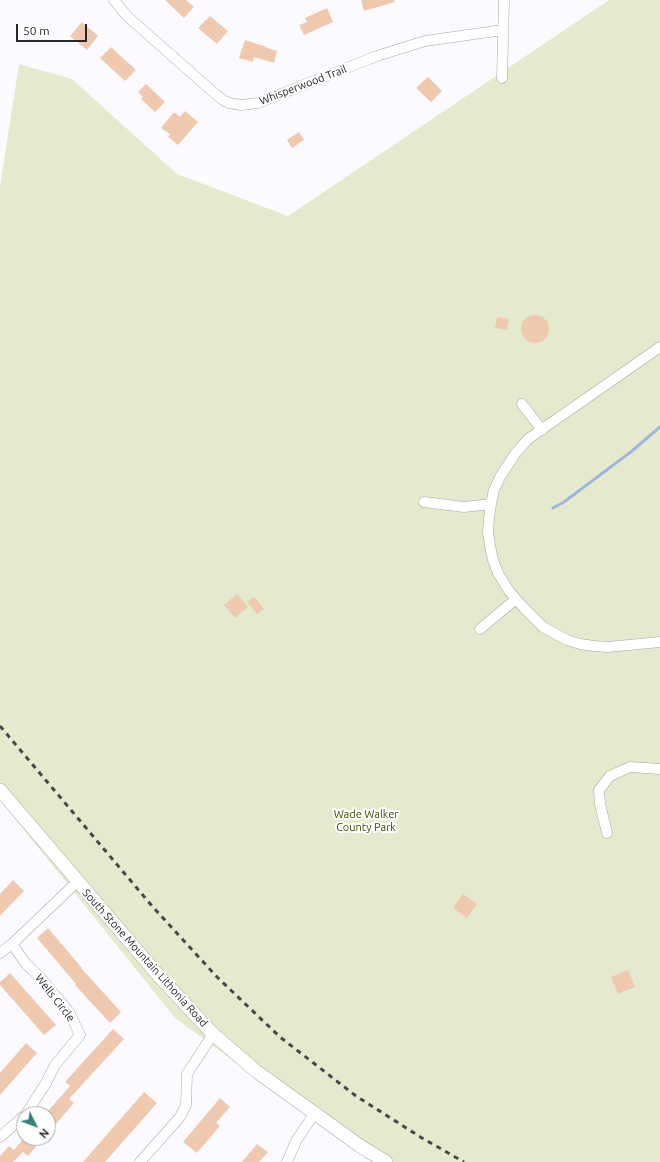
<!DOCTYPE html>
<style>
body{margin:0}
#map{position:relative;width:660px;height:1162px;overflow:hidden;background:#fcfaff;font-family:Ubuntu,sans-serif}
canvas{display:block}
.north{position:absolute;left:16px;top:1106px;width:40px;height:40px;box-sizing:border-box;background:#fff;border:1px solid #a8a8a9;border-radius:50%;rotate:132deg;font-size:11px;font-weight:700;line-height:16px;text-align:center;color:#262527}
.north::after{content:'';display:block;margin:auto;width:14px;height:18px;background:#357e7b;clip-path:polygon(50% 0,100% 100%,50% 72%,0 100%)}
.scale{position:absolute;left:16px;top:24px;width:71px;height:18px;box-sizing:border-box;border:2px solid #262527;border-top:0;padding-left:5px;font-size:12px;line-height:14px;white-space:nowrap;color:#262527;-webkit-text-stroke:3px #fff;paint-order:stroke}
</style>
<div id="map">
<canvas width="660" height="1162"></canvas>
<div class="north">N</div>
<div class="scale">50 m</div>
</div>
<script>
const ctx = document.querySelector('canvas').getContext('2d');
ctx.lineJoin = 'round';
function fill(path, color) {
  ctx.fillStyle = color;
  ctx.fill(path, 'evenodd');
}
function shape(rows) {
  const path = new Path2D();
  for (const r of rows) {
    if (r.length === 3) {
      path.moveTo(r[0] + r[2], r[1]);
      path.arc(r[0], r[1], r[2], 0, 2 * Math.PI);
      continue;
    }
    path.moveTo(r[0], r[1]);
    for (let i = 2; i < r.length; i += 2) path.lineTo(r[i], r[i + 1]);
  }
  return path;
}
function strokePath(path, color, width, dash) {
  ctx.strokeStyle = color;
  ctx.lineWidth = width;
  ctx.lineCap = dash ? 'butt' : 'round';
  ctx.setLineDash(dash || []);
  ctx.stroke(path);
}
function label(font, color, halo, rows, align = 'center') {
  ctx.font = font + ' Ubuntu,sans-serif';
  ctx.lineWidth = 4;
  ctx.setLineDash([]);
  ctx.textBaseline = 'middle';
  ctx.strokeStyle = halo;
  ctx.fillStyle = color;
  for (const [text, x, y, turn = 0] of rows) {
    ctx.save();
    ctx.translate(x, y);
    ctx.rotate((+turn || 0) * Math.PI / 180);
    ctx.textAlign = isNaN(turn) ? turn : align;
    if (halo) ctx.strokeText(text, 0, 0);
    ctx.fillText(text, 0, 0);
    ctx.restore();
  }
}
fill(shape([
 [609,0,660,0,660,1162,372,1162,175,1018,0,800,0,187,19,64,72,79,177,174,288,216]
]), '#e5eace');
strokePath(shape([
 [553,508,564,502,632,451,660,427]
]), '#9ebad9', 3);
fill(shape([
 [165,0,186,0,194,7,184,18],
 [361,0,394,0,395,2,364,11],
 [327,8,333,22,304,35,299,25,307,22,305,18],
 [210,16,228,31,217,44,198,28],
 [82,22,98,36,87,50,70,36],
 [245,40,267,47,267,48,277,51,274,63,254,57,253,62,239,58],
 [111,47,136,70,125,81,100,58],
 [428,77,442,91,431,102,416,88],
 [146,84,165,102,155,112,141,99,143,97,138,92],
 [185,111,198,122,178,145,168,137,170,134,161,128,174,112,180,117],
 [299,132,304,140,292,148,287,140],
 [535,329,14],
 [497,317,509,319,507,330,495,328],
 [237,594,248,607,235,618,224,605],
 [254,597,264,609,257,614,247,602],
 [13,880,24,891,0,916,0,894],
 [463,894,477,904,467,918,453,908],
 [48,928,82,968,81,968,121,1012,110,1023,75,985,76,984,37,938],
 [628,970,635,987,618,994,611,977],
 [10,973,56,1025,44,1035,0,985,0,982],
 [113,1029,124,1039,69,1099,74,1103,48,1133,48,1111,70,1086,65,1082],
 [26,1043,37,1053,0,1095,0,1073],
 [144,1092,157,1103,105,1162,83,1162],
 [220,1098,230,1107,216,1123,220,1126,197,1153,183,1142],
 [24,1138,43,1138,28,1156,23,1152,13,1162,0,1162,0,1156,9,1146,14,1150],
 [257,1144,268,1152,259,1162,242,1162]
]), '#efc8b0');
const minor = shape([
 [114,0,127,16,213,92,223,100,229,103,241,105,258,103,377,56,425,41,503,30],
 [502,78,504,0],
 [660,347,528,439,515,454,500,477,494,490,491,504,489,518,488,532,490,546,493,560,498,573,509,591,524,608,543,627,567,640,580,644,594,646,608,647,660,642],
 [522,404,542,430],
 [424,502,464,507,491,504],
 [480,629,516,599],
 [607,833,600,804,599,790,610,776,630,767,660,769],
 [12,944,78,881],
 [0,953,12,944,26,964,39,976,69,1012,80,1035,55,1065,46,1083,26,1114],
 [0,1137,24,1116],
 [140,1162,180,1117,186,1105,187,1074,213,1034],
 [287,1162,296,1141,314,1114]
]);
const major = shape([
 [0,790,158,975,213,1034,256,1071,360,1146,386,1162]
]);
strokePath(minor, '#a5a3a8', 11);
strokePath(major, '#a5a3a8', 14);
strokePath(minor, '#fff', 10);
strokePath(major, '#fff', 13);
strokePath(shape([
 [0,726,152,906,217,977,280,1037,356,1096,422,1138,464,1162]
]), '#484649', 3, [5, 5]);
label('11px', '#262527', '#fff', [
 ["Whisperwood Trail",303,85,-21],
 ["South Stone Mountain Lithonia Road",145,958,48],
 ["Wells Circle",55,998,52]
]);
label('11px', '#3f4400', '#fff', [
 ["Wade Walker",366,814],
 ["County Park",366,827]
]);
</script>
